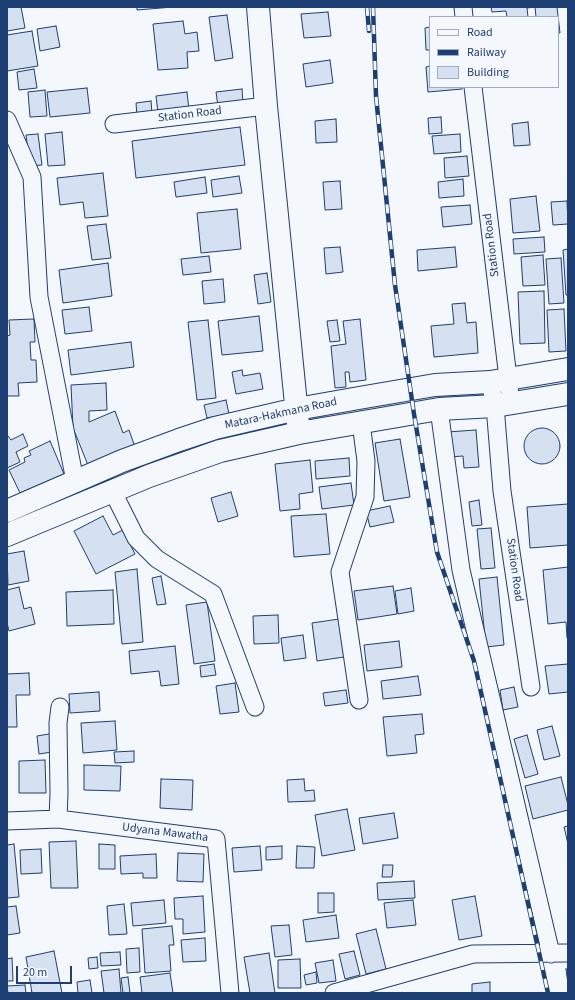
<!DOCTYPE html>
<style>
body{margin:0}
#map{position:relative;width:575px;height:1000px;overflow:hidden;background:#f4f7fb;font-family:"Source Sans 3",sans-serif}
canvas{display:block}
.frame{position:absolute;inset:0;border:8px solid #1d3f73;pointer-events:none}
.legend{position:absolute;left:429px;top:16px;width:130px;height:72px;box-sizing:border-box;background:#f4f7fb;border:1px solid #9eadc5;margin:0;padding:5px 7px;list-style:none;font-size:12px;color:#1d3f73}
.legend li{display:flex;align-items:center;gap:8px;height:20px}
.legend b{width:20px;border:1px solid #9eadc5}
.scale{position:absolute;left:16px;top:966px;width:56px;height:18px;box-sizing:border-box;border:2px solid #1d3f73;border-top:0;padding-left:5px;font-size:12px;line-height:14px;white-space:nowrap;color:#1d3f73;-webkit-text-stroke:3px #f4f7fb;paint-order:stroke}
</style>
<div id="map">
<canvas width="575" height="1000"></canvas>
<div class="frame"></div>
<ul class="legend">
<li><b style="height:5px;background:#f4f7fb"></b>Road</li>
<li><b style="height:5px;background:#1d3f73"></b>Railway</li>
<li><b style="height:11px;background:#d5e0f0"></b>Building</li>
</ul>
<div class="scale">20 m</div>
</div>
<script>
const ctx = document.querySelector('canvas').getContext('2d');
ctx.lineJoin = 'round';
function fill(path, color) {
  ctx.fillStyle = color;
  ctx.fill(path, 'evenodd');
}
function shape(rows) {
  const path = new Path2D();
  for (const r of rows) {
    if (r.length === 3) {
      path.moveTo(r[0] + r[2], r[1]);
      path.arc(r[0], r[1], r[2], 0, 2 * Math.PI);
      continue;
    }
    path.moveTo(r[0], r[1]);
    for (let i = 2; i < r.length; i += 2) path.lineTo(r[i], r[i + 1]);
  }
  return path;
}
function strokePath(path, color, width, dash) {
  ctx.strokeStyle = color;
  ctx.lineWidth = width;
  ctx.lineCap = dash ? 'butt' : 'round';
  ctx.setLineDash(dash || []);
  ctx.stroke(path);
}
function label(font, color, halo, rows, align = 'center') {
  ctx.font = font + ' "Source Sans 3",sans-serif';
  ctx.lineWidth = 3;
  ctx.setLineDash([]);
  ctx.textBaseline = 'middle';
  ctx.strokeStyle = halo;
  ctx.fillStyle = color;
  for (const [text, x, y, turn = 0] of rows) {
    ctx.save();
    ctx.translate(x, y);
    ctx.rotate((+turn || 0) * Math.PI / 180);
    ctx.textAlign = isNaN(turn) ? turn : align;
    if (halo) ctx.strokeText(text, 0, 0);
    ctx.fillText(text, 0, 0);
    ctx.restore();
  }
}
const building = shape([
 [7,7,21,7,25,28,7,31,7,7],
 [137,7,173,7,137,10,137,7],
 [491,7,557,7,560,33,558,33,558,17,536,17,535,7,527,8,528,17,507,17,506,11,492,12,491,7],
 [328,12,331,36,304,38,301,14,328,12],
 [227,15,233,58,215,61,209,17,227,15],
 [183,21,185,34,197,32,199,51,187,52,188,68,158,70,153,24,183,21],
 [56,26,60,47,40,51,37,29,56,26],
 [430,27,430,50,426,50,425,28,430,27],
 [32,31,38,66,7,71,7,35,32,31],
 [330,60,333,83,306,87,303,64,330,60],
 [430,66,430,87,462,87,462,89,428,92,426,67,430,66],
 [34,69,37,88,19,90,17,72,34,69],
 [87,88,90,113,50,117,47,92,87,88],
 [242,89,243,103,218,106,216,92,242,89],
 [45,90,47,116,30,117,28,92,45,90],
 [187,92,189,110,158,113,156,96,187,92],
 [151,101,152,114,137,116,136,103,151,101],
 [441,117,442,133,429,134,428,118,441,117],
 [336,119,337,142,316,143,315,121,336,119],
 [528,122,530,145,514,146,512,124,528,122],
 [240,127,245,165,136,178,132,141,240,127],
 [62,132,65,165,48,166,45,134,62,132],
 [38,134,42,165,30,166,26,135,38,134],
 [460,134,461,152,434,154,432,136,460,134],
 [467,156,469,176,445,178,444,158,467,156],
 [103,173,108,216,85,218,83,202,60,205,57,178,103,173],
 [239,176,242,193,213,197,211,180,239,176],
 [205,177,207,193,176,197,174,182,205,177],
 [463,179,464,196,439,198,438,182,463,179],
 [340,181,342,209,325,210,323,182,340,181],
 [536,196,540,231,513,233,510,199,536,196],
 [567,201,568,224,553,225,551,202,567,201],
 [470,205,472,224,443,227,441,207,470,205],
 [237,209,241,249,201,253,197,213,237,209],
 [106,224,111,258,92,260,87,226,106,224],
 [544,237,545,252,514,254,513,239,544,237],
 [340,247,343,272,326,274,324,248,340,247],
 [455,247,457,267,418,271,417,250,455,247],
 [568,249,568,295,566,295,563,250,568,249],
 [543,255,545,285,523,286,521,257,543,255],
 [209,256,211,272,183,275,181,259,209,256],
 [561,258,564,303,549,304,546,259,561,258],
 [108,263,112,296,63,303,59,270,108,263],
 [267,273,271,302,258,304,254,275,267,273],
 [223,279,225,302,204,304,202,281,223,279],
 [544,291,545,343,520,344,518,292,544,291],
 [465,303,467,323,476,322,478,353,434,357,431,326,454,324,452,304,465,303],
 [89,307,92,331,65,334,62,310,89,307],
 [564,309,566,351,549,352,547,310,564,309],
 [259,316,263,351,222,355,218,321,259,316],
 [34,319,35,342,30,342,31,360,36,360,37,382,18,383,19,396,7,396,7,336,10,335,9,320,34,319],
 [360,319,366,380,350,382,349,372,345,372,346,387,335,388,331,346,346,344,343,321,360,319],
 [208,320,216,398,197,400,188,322,208,320],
 [337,320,340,341,330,342,327,321,337,320],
 [131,342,134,367,71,375,68,350,131,342],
 [242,370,243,376,260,373,263,389,236,394,232,372,242,370],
 [106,383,107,410,89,411,89,422,115,411,123,433,129,430,135,447,90,470,73,428,71,385,106,383],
 [226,400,229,414,207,418,204,405,226,400],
 [542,446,18],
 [476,430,479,467,464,468,463,456,449,457,447,432,476,430],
 [23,434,28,446,16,452,20,462,7,468,7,436,8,436,11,440,23,434],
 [400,439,410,497,384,501,375,443,400,439],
 [50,441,64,474,20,493,9,470,25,462,24,458,31,455,29,451,50,441],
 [349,458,350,476,316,479,315,461,349,458],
 [310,460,313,492,299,494,300,509,280,511,275,464,310,460],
 [351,483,354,505,322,509,319,487,351,483],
 [231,492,238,516,218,522,211,498,231,492],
 [479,500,482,525,472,526,469,502,479,500],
 [568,504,568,545,530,548,527,507,568,504],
 [390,506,394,522,370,527,366,511,390,506],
 [326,514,330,554,294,557,291,516,326,514],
 [103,516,113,535,123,530,135,554,96,574,74,531,103,516],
 [491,528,495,568,481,569,477,529,491,528],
 [24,551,29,581,8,585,7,554,24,551],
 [568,567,568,638,567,638,566,622,548,624,543,570,568,567],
 [137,569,143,642,122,644,115,572,137,569],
 [161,576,166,604,157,605,152,578,161,576],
 [497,577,504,645,486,647,479,579,497,577],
 [393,586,397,614,358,620,354,591,393,586],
 [19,587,24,609,31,607,35,624,9,631,7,623,7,590,19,587],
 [411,588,414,611,398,614,395,591,411,588],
 [113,590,114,624,67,626,66,592,113,590],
 [207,602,215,661,194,664,186,605,207,602],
 [278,615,279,643,254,644,253,616,278,615],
 [339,619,344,657,317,661,312,623,339,619],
 [303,635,306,658,284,661,281,638,303,635],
 [399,641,402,667,367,671,364,645,399,641],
 [175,646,179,684,161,686,159,671,131,674,129,651,175,646],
 [214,664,216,675,201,677,200,666,214,664],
 [568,664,568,692,549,694,545,666,568,664],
 [29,673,30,695,16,695,17,727,7,727,7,674,29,673],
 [418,676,421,695,383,699,381,681,418,676],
 [235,683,239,712,220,714,216,686,235,683],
 [514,687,518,707,503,710,500,690,514,687],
 [346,690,348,703,325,706,323,693,346,690],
 [99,692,100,711,70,713,69,694,99,692],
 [422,714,424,734,415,735,417,753,387,756,383,717,422,714],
 [115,721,117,750,83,753,81,723,115,721],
 [552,726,560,756,544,760,537,730,552,726],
 [55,733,58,751,39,754,37,736,55,733],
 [527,735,538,774,525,778,514,739,527,735],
 [134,751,134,762,115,763,114,752,134,751],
 [45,760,46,793,19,793,19,761,45,760],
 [84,765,121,766,120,791,84,790,84,765],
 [561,777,568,805,568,810,533,819,525,786,561,777],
 [161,779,193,780,192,810,160,808,161,779],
 [304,779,305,791,314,790,315,801,288,802,287,780,304,779],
 [347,809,355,850,322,856,315,815,347,809],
 [394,813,398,838,363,844,359,818,394,813],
 [568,826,568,844,564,827,568,826],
 [76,841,78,888,51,888,49,842,76,841],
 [14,844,19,897,7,898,7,845,14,844],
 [99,844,115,845,115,869,99,869,99,844],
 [260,846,262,870,234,872,232,848,260,846],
 [282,846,282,859,266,860,266,847,282,846],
 [297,846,315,847,314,868,296,868,297,846],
 [41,849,42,873,21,874,20,850,41,849],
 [178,853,204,854,203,882,177,881,178,853],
 [156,854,157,878,143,878,143,873,121,874,120,856,156,854],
 [383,865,393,865,392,877,382,877,383,865],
 [414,881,415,898,378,900,377,883,414,881],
 [318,893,334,893,334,912,318,913,318,893],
 [203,896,205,932,183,934,183,919,175,919,174,898,203,896],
 [475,896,482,936,459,940,452,900,475,896],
 [164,900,166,923,133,926,131,903,164,900],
 [413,900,416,925,387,928,384,903,413,900],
 [124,904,127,934,109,935,107,906,124,904],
 [16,906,20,933,7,935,7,907,16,906],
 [336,915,339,938,306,942,303,920,336,915],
 [289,925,292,955,275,957,271,926,289,925],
 [172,926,174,945,169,945,171,971,145,973,142,929,172,926],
 [376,929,386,969,366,974,356,934,376,929],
 [205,938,206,961,183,962,181,940,205,938],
 [139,948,140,972,127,973,126,949,139,948],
 [54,951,62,993,32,993,26,957,54,951],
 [354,951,360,975,345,979,339,954,354,951],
 [120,952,121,965,101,966,100,953,120,952],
 [269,953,275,993,250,993,244,957,269,953],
 [97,957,98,968,89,969,88,958,97,957],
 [12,958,13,981,7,981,7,959,12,958],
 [300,959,301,988,278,988,278,960,300,959],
 [333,960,336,981,319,983,315,963,333,960],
 [119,969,121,993,104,993,101,971,119,969],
 [566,969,568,969,568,984,566,969],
 [316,972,317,983,306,985,304,975,316,972],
 [170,973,173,993,142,993,140,977,170,973],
 [128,977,130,993,123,993,121,978,128,977],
 [90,980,92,993,78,993,77,982,90,980],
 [490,982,490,993,472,993,472,984,490,982],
 [25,985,26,993,8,993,7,986,25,985]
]);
fill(building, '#d5e0f0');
strokePath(building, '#1d3f73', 1);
const street = shape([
 [463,7,464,17],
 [473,87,511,403],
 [7,120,32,177,39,297,75,481],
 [114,124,266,106],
 [490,382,495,406,502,491,531,687],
 [439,409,461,570,551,954],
 [113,492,136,538,157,559,213,594,255,707],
 [359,700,340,572,365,497,366,461,361,423],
 [58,819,59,793,58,723,60,707],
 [7,821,58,819,216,839,230,993],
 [334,993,473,954,568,953]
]);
const primary = shape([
 [258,7,266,106,298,424],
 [7,511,122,461,179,440,215,428,297,409,359,398,435,385,490,382,568,369],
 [7,535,149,476,220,451,299,433,439,409,495,406,568,394]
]);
strokePath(street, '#1d3f73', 19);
strokePath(primary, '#1d3f73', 24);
strokePath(street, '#f4f7fb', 17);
strokePath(primary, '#f4f7fb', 22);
const rail = shape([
 [367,7,369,31],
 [373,7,376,96,395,285,414,414,437,552,474,661,548,993]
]);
strokePath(rail, '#1d3f73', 4.5);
strokePath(rail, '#f4f7fb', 3, [9]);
label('12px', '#1d3f73', '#f4f7fb', [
 ["Station Road",190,115,-7],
 ["Station Road",492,245,-97],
 ["Matara-Hakmana Road",281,414,-12],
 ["Station Road",514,570,82],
 ["Udyana Mawatha",165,833,7]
]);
</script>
